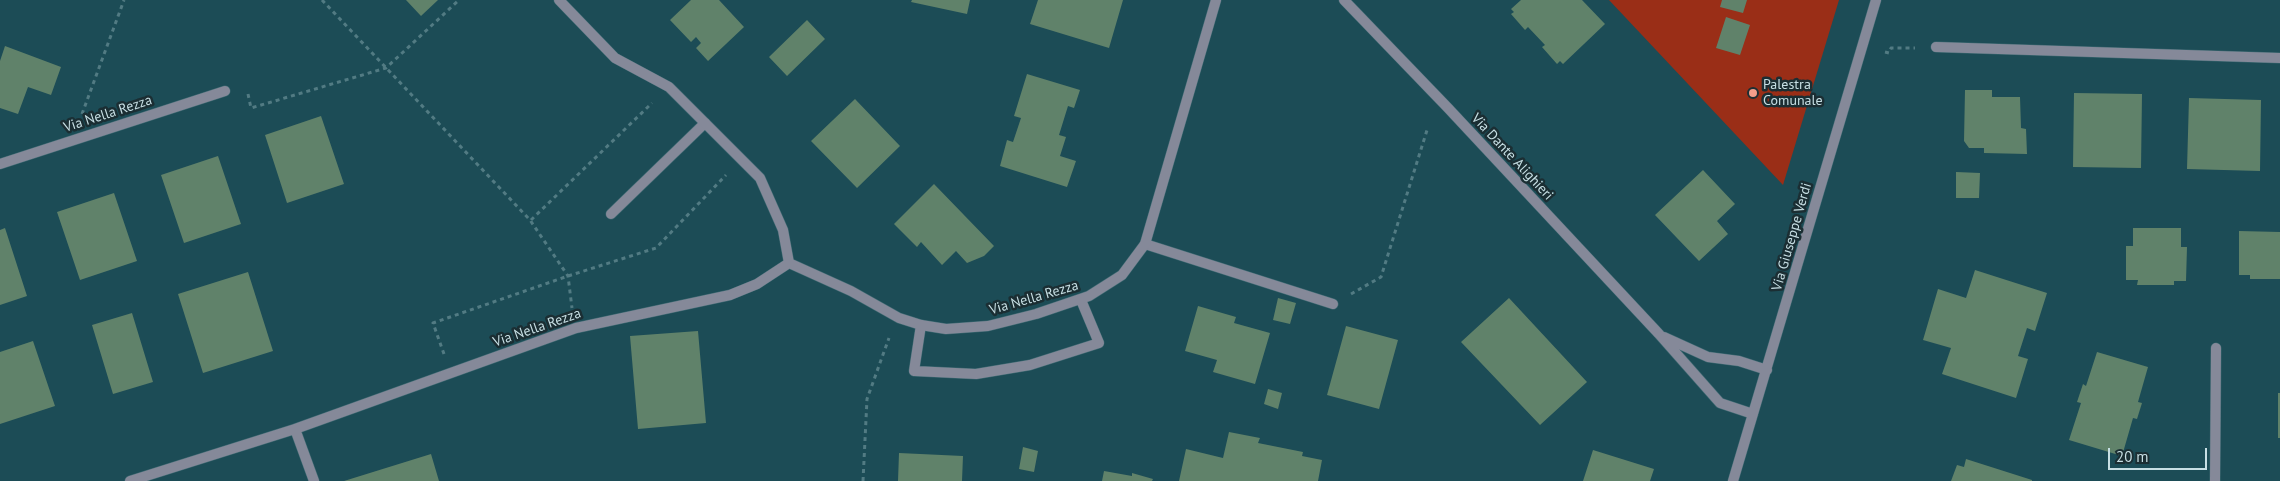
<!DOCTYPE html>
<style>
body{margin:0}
#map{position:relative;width:2280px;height:481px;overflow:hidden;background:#1c4c56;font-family:"PT Sans",sans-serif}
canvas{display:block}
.scale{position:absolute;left:2108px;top:448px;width:99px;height:22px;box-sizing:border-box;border:2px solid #c7dfe4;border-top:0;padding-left:6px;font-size:15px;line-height:18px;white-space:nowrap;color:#c7dfe4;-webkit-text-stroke:4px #1b2e33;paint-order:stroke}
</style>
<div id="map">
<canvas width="2280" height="481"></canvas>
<div class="scale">20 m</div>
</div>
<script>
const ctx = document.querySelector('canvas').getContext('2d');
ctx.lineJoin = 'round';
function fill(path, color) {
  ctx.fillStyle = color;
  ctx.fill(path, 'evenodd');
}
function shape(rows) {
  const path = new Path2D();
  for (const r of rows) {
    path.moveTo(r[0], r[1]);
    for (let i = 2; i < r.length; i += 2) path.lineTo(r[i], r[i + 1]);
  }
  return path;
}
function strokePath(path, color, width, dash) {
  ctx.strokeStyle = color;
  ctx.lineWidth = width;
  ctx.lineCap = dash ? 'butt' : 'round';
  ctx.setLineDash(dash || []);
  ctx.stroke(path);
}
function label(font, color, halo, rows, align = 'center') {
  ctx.font = font + ' "PT Sans",sans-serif';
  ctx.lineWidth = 5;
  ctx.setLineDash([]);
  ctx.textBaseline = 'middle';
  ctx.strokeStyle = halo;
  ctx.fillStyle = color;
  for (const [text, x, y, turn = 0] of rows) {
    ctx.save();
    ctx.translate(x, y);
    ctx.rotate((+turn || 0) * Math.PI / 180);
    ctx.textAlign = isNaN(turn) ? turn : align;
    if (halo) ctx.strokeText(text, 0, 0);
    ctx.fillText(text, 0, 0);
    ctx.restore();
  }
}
fill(shape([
 [1609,0,1839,0,1783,185]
]), '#9a2e17');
fill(shape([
 [406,0,438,0,421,16],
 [691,0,719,0,744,27,708,61,696,48,701,43,696,37,691,42,670,20],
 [912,0,970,0,967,14,911,2],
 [1038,0,1123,0,1109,48,1030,24],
 [1521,0,1582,0,1605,24,1563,64,1560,61,1557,64,1542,47,1545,45,1528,27,1525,30,1511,14,1514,12,1511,9],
 [1722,0,1747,0,1743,13,1720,7],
 [1726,17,1750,25,1740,55,1716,48],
 [807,20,825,39,787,76,769,57],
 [5,46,61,67,51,95,28,87,18,114,0,108,0,61],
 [1027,74,1080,90,1074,108,1068,106,1059,135,1066,137,1060,156,1076,161,1067,187,1000,166,1007,140,1013,142,1021,118,1014,116],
 [1965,90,1992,90,1992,97,2020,97,2021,128,2026,129,2027,154,1984,153,1984,148,1969,148,1964,141],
 [2074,93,2142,94,2141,168,2073,167],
 [2189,98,2261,100,2260,171,2187,169],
 [855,99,900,146,857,188,811,141],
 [321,116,344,184,287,203,265,135],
 [218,156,241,224,184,243,161,175],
 [1703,170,1735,204,1717,221,1728,234,1699,261,1655,215],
 [1956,172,1980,173,1979,198,1956,198],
 [934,184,994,246,984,256,967,263,956,251,942,265,921,242,917,247,894,224],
 [114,193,137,261,80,280,57,212],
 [5,228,27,296,0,305,0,230],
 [2133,228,2181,228,2181,247,2187,247,2186,281,2174,281,2174,285,2137,285,2138,280,2126,280,2126,246,2133,246],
 [2239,231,2280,232,2280,279,2250,279,2250,275,2239,275],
 [1975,270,2047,293,2035,331,2027,328,2018,356,2028,359,2016,398,1942,374,1951,348,1923,340,1938,289,1966,298],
 [248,272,273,351,203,373,178,294],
 [1278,298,1296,303,1290,324,1273,320],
 [1509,298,1587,382,1540,425,1461,342],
 [1198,306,1236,317,1234,323,1270,333,1255,384,1213,372,1217,360,1185,351],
 [132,313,153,382,113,394,92,325],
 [1346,326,1398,340,1379,409,1327,395],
 [698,331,706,423,638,429,630,336],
 [33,341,55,406,0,424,0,352],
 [2097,352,2148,367,2138,402,2142,403,2137,419,2133,418,2122,456,2069,440,2081,403,2077,402,2083,384,2086,386],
 [1268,389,1282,393,1278,409,1264,404],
 [2278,393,2280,393,2280,438,2278,438],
 [1229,432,1260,438,1258,443,1303,452,1302,456,1322,460,1318,481,1179,481,1186,449,1223,458],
 [1023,447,1038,451,1034,472,1019,469],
 [1593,450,1654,469,1650,481,1583,481],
 [899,453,963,456,962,481,898,481],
 [431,454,439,481,344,481],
 [1966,459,2032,480,2032,481,1951,481,1957,465,1964,467],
 [1104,471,1132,476,1132,473,1153,479,1152,481,1102,481]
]), '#60826a');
const lane = shape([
 [611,214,705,123],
 [1145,244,1333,304],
 [921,325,914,371,976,374,1030,365,1099,343,1081,300]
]);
const street = shape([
 [559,0,615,58,669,87,760,178,783,230,789,263],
 [1344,0,1448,108,1659,334,1720,403,1753,414],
 [1936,47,2280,58],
 [0,164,225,91],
 [789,263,851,291,899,318,921,325,946,329,988,326,1036,314,1089,296,1122,275,1145,244,1216,0],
 [1664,337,1708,357,1739,361,1767,370],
 [295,429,314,481],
 [130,481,295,429,576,328,730,295,757,284,789,263],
 [1733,481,1876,0],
 [2215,481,2216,348]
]);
strokePath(lane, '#3e6972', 11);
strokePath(street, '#3e6972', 11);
strokePath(shape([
 [322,0,530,220,568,276,572,308],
 [1885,52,1889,53,1891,48,1915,48],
 [248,94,251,108,386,68,459,0],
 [82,114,124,0],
 [531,220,652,103],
 [1351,294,1381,277,1428,127],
 [444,354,433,323,568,276,656,248,726,175],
 [863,481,867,399,889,338]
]), '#527b83', 3, [4, 4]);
strokePath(lane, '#858999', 10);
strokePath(street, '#858999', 10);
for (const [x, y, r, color] of [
 [1753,93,5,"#f49e8a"]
]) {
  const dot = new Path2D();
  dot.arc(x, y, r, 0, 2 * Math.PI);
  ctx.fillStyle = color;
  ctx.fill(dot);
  strokePath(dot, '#1b2e33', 2);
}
label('14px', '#c7dfe4', '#1b2e33', [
 ["Palestra",1763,85],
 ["Comunale",1763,101]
], 'left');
label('14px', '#c7dfe4', '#1b2e33', [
 ["Via Nella Rezza",108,114,-18],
 ["Via Dante Alighieri",1512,157,47],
 ["Via Giuseppe Verdi",1792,237,-74],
 ["Via Nella Rezza",1034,298,-16],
 ["Via Nella Rezza",537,328,-19]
]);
</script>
